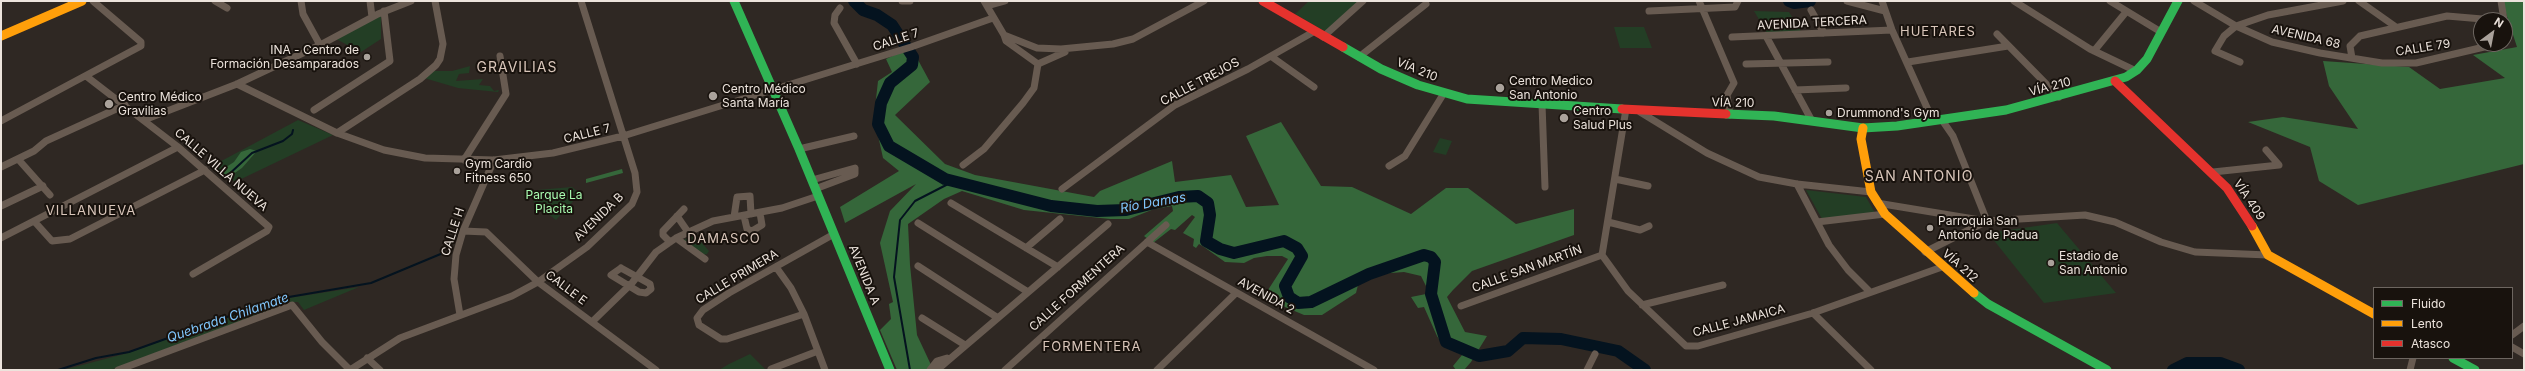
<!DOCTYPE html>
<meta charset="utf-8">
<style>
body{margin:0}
#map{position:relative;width:2525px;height:371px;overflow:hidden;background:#2f2823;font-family:Inter,sans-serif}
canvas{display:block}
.frame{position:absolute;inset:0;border:2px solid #ece3dc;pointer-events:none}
.legend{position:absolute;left:2373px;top:287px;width:140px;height:72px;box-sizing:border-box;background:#18120d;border:1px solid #6d6660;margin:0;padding:5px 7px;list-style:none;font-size:12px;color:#ece3dc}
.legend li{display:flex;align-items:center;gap:8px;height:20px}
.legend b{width:20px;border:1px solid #6d6660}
.north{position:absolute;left:2473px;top:12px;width:40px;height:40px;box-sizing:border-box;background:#18120d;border:1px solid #6d6660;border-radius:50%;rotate:32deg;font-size:11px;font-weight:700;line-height:16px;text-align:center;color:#ece3dc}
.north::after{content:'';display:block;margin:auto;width:14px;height:18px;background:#aaa29b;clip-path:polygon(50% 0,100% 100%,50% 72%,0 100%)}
</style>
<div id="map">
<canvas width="2525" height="371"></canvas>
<div class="frame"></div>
<ul class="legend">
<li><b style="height:5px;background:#30b455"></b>Fluido</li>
<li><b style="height:5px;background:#ff9f0a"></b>Lento</li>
<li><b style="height:5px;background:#e5322d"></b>Atasco</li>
</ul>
<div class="north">N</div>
</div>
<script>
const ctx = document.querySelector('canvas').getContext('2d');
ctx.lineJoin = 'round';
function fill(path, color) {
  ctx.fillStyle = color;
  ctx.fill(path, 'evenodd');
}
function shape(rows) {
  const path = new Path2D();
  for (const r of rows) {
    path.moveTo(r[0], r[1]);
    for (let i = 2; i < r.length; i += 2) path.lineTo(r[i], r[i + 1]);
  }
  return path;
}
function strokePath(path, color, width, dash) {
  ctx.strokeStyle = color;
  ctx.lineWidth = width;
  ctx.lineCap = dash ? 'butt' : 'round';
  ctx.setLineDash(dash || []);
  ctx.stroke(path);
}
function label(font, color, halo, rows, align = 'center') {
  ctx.font = font + ' Inter,sans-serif';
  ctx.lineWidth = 4;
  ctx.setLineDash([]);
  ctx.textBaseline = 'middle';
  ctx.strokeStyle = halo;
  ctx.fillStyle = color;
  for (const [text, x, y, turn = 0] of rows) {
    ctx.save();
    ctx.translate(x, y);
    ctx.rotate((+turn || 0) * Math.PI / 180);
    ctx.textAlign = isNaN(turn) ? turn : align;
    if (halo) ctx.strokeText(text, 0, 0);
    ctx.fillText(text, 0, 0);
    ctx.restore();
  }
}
fill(shape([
 [1309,1,1360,1,1326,32,1295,14],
 [1754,11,1789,12,1802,33,1767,33],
 [381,15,381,39,361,52,336,39],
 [1614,27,1644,27,1652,48,1620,48],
 [492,60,494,66,490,67,489,62,470,66,469,73,459,74,456,81,483,79,479,85,490,86,494,91,499,90,498,92,458,88,424,78,434,71,452,71],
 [298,120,333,135,235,182,229,177,242,168,257,151,220,171,212,166],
 [1440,138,1452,141,1446,155,1433,152],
 [572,187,577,191,578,196,556,220,534,203,533,196,537,190],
 [1806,190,1866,197,1875,213,1822,219],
 [2057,223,2116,293,2044,303,1988,233],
 [694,234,709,251,707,254,702,255,684,240],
 [359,287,304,310,298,302,291,302,110,370,63,370,128,353,276,300],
 [750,354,766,370,719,370,729,364]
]), '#233e25');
fill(shape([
 [2502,1,2524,1,2524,164,2358,205,2319,181,2310,147,2248,122,2283,117,2358,129,2329,86,2323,61,2409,67,2440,89,2505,78,2473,55,2517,47],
 [911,47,930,82,895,115,945,164,975,175,1094,197,1100,191,1172,161,1175,182,1231,175,1246,207,1279,205,1246,136,1281,122,1321,186,1352,187,1411,214,1446,188,1468,188,1516,224,1574,209,1574,235,1472,271,1453,290,1447,297,1465,332,1487,336,1471,362,1464,370,1456,370,1453,366,1462,355,1443,345,1437,336,1424,307,1418,308,1411,297,1426,294,1427,288,1421,276,1404,272,1378,274,1358,285,1356,293,1322,315,1304,315,1278,304,1267,295,1268,290,1288,259,1282,256,1267,256,1254,258,1244,263,1225,262,1204,247,1199,244,1196,248,1193,246,1194,239,1183,233,1195,217,1192,215,1175,230,1171,229,1153,243,1144,236,1173,211,1172,206,1154,209,1129,219,1110,219,1024,210,962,191,944,199,908,224,910,265,917,335,932,367,930,370,897,370,880,330,891,319,889,304,893,302,880,243,890,211,916,184,845,223,840,207,899,171,883,158,874,117,878,81,892,72,886,59],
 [250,149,257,151,242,168,229,177,220,171,234,162,241,152],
 [622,169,623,173,586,183,586,179]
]), '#35673a');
strokePath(shape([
 [227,176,252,153,283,141,292,134,293,130],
 [58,370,96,358,129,352,277,299,371,283,443,253],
 [910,370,894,277,900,220,915,201,952,182]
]), '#04131f', 2);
strokePath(shape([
 [854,1,863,10,877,15,892,25,913,57,912,65,890,83,881,103,878,124,889,146,945,179,1051,206,1097,211,1126,210,1179,197,1198,196,1208,203,1210,215,1206,241,1220,249,1234,253,1284,241,1297,248,1302,256,1285,286,1289,297,1298,303,1311,302,1369,274,1424,255,1431,257,1435,262,1431,294,1446,342,1479,356,1508,351,1523,338,1561,339,1618,351,1645,370],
 [1789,1,1794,3,1810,1],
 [2173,370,2187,363,2220,363,2239,370]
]), '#04131f', 12);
strokePath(shape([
 [215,1,227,8],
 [301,1,303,14,320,45],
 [370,1,372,17],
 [902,1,910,1],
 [984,1,1004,35,1037,48,1061,49,1113,44,1133,39,1204,1],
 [1699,1,1734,83,1727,95,1730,115],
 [1847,1,1885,11],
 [1882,1,1892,30,1933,121],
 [2014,1,2090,49,2136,71],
 [2110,1,2161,32],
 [2194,1,2236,26,2272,42,2320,53,2382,63,2416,63,2497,44],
 [2359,1,2396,27],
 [2501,1,2504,20],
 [987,6,1005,1],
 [840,8,835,15,834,23,857,64],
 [1811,10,1824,33],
 [1649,11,1735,7,1738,1],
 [2505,23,2505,39],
 [1997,34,2059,97],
 [1004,35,1006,41,1038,64],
 [1766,36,1812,121],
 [1323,37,1363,1],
 [1732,37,1892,30],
 [2094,51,2126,12],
 [1272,57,1314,87],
 [1359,57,1426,4],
 [2352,58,2350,46,2360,36,2447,16,2494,20],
 [1908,62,2008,46],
 [2240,62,2215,51,2224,36,2236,26,2268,15,2343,1],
 [1746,64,1828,62],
 [86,76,178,147,269,227,267,231,193,274],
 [237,84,337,133,384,150,425,158,494,160,553,153,623,136,911,47,993,18],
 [1795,90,1846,88],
 [1542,104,1545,187],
 [1626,109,1602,255,1628,291,1686,346,1698,346,1813,313,1942,267],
 [314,110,390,61,384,11],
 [1640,112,1707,153,1759,177,1797,184,1871,192],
 [144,120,237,84,320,45,378,14,411,1],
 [1942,120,1953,136,1987,221],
 [1,121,141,46,141,42,93,1],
 [337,133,420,79,436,65,440,59,443,44,435,1],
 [799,149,854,136],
 [18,159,50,195],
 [464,160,506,94,500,56],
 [963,165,984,149,1023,103,1034,88,1038,64,1065,52],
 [1389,166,1405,156,1444,93],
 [1,167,34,151,46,141,125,105],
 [2213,172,2279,165,2266,150],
 [1615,179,1648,186],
 [812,180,855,168,855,174,815,189],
 [1797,184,1829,245,1848,270,1870,292],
 [1062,189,1175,105,1248,69,1315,31],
 [951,203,1058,267],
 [1877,203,1986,221],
 [1,206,43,186],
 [677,216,688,232],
 [744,216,747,229,752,231,762,225,760,213],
 [734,217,737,197,750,196,751,214],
 [34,221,52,241,70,239,205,170],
 [1608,222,1640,230,1649,226],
 [1817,222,1885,214],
 [918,223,1028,292],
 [463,231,486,232,538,282,656,370],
 [1,238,178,147],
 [676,238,705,259],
 [670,242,663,235,663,231,684,209],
 [1147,242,1374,370],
 [1026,248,1060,219],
 [1925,252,1987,221,2085,215,2115,222,2161,242,2195,252,2268,255],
 [918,266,998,318],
 [776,267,791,288,804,314,825,370],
 [621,268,650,284,651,289,646,293,639,292,611,275,621,268],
 [1642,305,1723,285],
 [1461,306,1602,255],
 [1813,313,1871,370],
 [804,314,727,339,721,339,699,325,697,318,703,310,729,293,834,234],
 [460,315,454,279,456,255,463,231,494,160],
 [922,318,965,345],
 [592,322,632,283,656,252,676,238,713,221,782,208,818,196],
 [2512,335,2524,326],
 [2512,347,2524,354],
 [367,358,380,370],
 [771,369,818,351],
 [118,370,292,305,322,342,350,370],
 [350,370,400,338,512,296,538,282,587,247,632,204,637,192,635,173,581,1],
 [930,370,937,361,947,358],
 [937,370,1108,224],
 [1005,370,1166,225],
 [1157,370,1236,293],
 [1587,370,1595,354],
 [2410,370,2413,358]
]), '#685b51', 7);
strokePath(shape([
 [734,1,799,149,890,370],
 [1343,47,1381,69,1418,85,1467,99,1622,109],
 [1726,114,1774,116,1863,128,1897,126,2006,110,2126,77,2137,70,2147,59,2178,1],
 [1974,293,1988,304,2107,370],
 [2453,358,2475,370]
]), '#30b455', 9);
strokePath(shape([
 [1,36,82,1],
 [1863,128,1861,139,1871,192,1885,214,1974,293],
 [2252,226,2268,255,2374,314]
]), '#ff9f0a', 9);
strokePath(shape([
 [1263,1,1343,47],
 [2115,81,2227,188,2252,226],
 [1622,109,1726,114]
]), '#e5322d', 9);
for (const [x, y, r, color] of [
 [367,57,4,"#aaa29b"],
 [1500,88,5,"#aaa29b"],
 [713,96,5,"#aaa29b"],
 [109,104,5,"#aaa29b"],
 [1829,113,4,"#aaa29b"],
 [1564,118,5,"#aaa29b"],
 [457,171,4,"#aaa29b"],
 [1930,228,4,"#aaa29b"],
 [2051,263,4,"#aaa29b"]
]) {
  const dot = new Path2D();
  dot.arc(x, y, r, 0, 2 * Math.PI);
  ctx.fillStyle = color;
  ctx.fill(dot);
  strokePath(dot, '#18120d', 1.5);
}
label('12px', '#ece3dc', '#18120d', [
 ["AVENIDA TERCERA",1812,23,-3],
 ["AVENIDA 68",2306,37,13],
 ["CALLE 7",896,40,-18],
 ["CALLE 79",2423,48,-9],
 ["VÍA 210",1417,70,22],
 ["CALLE TREJOS",1200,82,-28],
 ["VÍA 210",2050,87,-15],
 ["VÍA 210",1733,103,1],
 ["CALLE 7",587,134,-14],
 ["CALLE VILLA NUEVA",221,170,41],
 ["VÍA 409",2249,200,56],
 ["AVENIDA B",599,217,-44],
 ["CALLE H",453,232,-72],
 ["VÍA 212",1960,266,41],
 ["CALLE SAN MARTÍN",1527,269,-20],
 ["AVENIDA A",864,275,68],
 ["CALLE PRIMERA",737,277,-31],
 ["CALLE E",566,288,37],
 ["CALLE FORMENTERA",1077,288,-42],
 ["AVENIDA 2",1266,296,29],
 ["CALLE JAMAICA",1739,321,-15]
]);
label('12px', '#ece3dc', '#18120d', [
 ["INA - Centro de",359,50,"right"],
 ["Formación Desamparados",359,64,"right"],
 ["Centro Medico",1509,81],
 ["San Antonio",1509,95],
 ["Centro Médico",722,89],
 ["Santa María",722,103],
 ["Centro Médico",118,97],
 ["Gravilias",118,111],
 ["Centro",1573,111],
 ["Salud Plus",1573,125],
 ["Drummond's Gym",1837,113],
 ["Gym Cardio",465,164],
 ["Fitness 650",465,178],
 ["Parroquia San",1938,221],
 ["Antonio de Padua",1938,235],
 ["Estadio de",2059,256],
 ["San Antonio",2059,270]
], 'left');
label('12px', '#a9fcb1', '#18120d', [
 ["Parque La",554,195],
 ["Placita",554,209]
]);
ctx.letterSpacing = '1px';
label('13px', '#d9c6ba', '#18120d', [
 ["HUETARES",1938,32],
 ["VILLANUEVA",91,211],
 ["DAMASCO",724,239],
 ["FORMENTERA",1092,347]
]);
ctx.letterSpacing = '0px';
label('italic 13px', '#80c6fc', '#18120d', [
 ["Río Damas",1153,203,-10],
 ["Quebrada Chilamate",228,318,-19]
]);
ctx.letterSpacing = '1px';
label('14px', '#d9c6ba', '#18120d', [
 ["GRAVILIAS",517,68],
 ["SAN ANTONIO",1919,177]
]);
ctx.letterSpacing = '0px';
</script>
